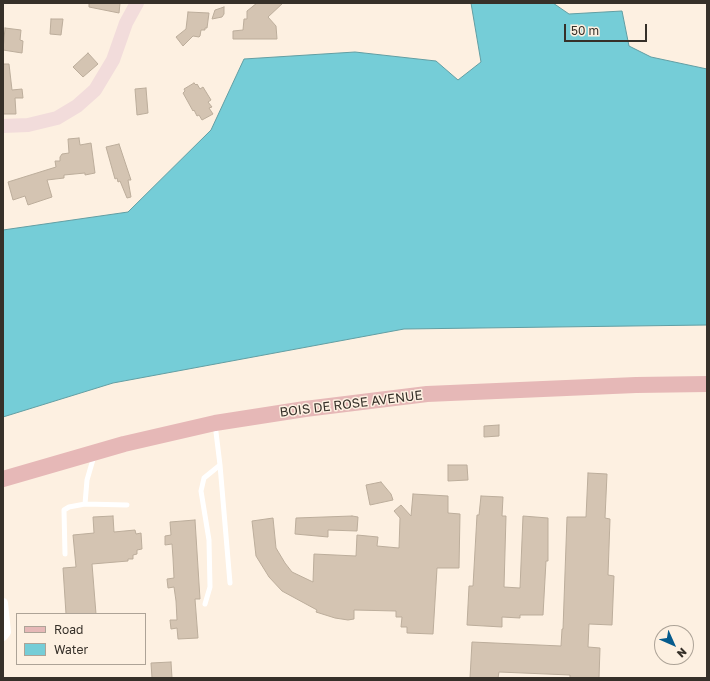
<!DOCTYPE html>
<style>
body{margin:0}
#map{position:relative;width:710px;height:681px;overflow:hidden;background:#fdf0e1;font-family:"Golos Text",sans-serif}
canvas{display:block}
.frame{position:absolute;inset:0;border:4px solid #363029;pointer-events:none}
.legend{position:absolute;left:16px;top:613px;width:130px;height:52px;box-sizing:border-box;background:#fdf0e1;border:1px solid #ada397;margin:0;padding:5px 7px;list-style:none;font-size:12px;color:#363029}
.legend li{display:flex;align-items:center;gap:8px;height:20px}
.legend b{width:20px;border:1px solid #ada397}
.north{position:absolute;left:654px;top:625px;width:40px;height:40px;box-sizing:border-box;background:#fdf0e1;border:1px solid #ada397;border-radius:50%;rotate:135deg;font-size:11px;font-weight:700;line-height:16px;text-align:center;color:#363029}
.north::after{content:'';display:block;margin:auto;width:14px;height:18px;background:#065b8d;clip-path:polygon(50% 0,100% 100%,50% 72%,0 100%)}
.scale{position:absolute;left:564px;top:24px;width:83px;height:18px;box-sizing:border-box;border:2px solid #363029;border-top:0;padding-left:5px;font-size:12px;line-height:14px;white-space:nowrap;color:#363029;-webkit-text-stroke:3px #fdf0e1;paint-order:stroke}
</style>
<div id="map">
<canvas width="710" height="681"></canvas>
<div class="frame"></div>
<ul class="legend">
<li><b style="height:5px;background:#e6b8b7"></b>Road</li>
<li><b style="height:11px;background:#75cdd7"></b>Water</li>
</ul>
<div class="north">N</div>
<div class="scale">50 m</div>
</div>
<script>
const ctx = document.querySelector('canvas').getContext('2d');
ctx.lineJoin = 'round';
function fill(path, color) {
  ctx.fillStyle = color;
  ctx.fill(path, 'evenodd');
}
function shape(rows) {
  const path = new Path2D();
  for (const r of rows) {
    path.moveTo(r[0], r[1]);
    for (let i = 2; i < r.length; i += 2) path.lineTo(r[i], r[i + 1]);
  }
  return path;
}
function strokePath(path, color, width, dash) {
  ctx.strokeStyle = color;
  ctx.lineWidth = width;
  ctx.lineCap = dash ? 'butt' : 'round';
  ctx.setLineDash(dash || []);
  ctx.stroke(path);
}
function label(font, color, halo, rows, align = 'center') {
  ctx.font = font + ' "Golos Text",sans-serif';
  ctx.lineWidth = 3;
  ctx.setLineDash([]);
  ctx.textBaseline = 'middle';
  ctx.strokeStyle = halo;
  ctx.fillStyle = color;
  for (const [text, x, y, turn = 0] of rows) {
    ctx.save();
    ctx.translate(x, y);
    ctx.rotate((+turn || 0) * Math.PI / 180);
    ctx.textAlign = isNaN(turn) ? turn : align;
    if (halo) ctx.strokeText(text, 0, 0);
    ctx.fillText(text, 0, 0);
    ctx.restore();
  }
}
const water = shape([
 [471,3,553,3,569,14,622,11,629,46,651,57,707,69,707,325,404,329,113,383,3,417,3,230,128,212,211,130,244,59,355,52,436,61,458,80,481,62,471,3]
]);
fill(water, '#75cdd7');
strokePath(water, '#629ea3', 1);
const building = shape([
 [89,3,120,3,119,13,89,7,89,3],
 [257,3,283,3,268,17,276,26,277,39,233,39,233,31,243,30,244,19,247,19,247,11,257,3],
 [224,7,224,14,222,17,212,19,215,10,224,7],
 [188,12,209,13,207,28,205,28,205,30,201,30,200,36,199,37,193,36,183,46,176,37,186,29,188,12],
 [51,19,63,19,61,35,50,34,51,19],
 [5,28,21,30,20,40,23,41,22,53,3,50,5,28],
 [88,53,98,64,83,77,73,67,88,53],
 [3,64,9,64,12,90,22,89,23,98,15,98,16,114,3,114,3,64],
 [194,83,196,85,197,84,200,89,203,87,211,100,208,102,212,107,209,108,213,114,202,120,199,115,197,116,194,110,193,111,183,93,185,91,184,89,194,83],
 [146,88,148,113,137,115,135,89,146,88],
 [79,138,80,145,91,143,95,173,85,175,85,173,64,175,64,178,47,180,52,197,28,205,25,196,13,200,8,182,56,167,55,161,60,161,60,157,62,154,69,153,68,139,79,138],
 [119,144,131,180,128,180,131,197,127,198,120,181,118,182,117,178,115,179,106,147,119,144],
 [499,425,499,436,484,437,484,426,499,425],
 [448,465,467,465,468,480,448,481,448,465],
 [588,473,607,474,605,518,610,519,608,575,614,576,612,625,589,624,588,647,600,648,599,678,570,678,570,675,499,672,498,678,470,678,472,642,561,646,562,629,563,629,567,517,586,517,588,473],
 [381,482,391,494,393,500,370,505,366,485,381,482],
 [413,494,448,496,448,513,460,514,459,568,437,568,433,634,407,633,407,627,401,627,402,617,396,617,396,611,354,610,354,619,348,620,335,618,316,612,317,610,282,591,269,577,256,556,252,521,273,518,276,548,285,563,292,572,313,582,314,554,356,556,357,535,378,537,377,546,399,548,400,518,394,511,401,505,411,516,413,494],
 [481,496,503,497,502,516,506,516,504,587,520,588,523,516,548,518,548,561,546,561,543,615,520,615,520,618,502,617,502,627,467,625,469,586,473,586,477,515,479,515,481,496],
 [113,516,114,532,135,530,136,534,141,533,142,549,137,550,137,554,133,555,133,559,128,559,128,561,92,564,96,614,66,614,63,568,76,567,73,535,94,533,93,517,113,516],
 [352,516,358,517,357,531,328,530,328,537,295,534,296,518,352,516],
 [195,520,200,599,195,599,198,638,178,639,177,628,171,629,170,620,177,620,176,601,174,587,168,588,167,579,174,578,173,558,172,544,165,545,165,536,171,535,170,522,195,520],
 [171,662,172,678,152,678,151,663,171,662]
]);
fill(building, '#d4c4b2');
strokePath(building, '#bcad9b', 1);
strokePath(shape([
 [215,424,220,465,230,583],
 [94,456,87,480,85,504,127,505],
 [65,554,64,510,69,507,85,504],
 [205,604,210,587,209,540,201,491,204,478,220,465]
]), '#fff', 5);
strokePath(shape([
 [3,603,6,632,3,636]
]), '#fff', 10);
strokePath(shape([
 [3,126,28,125,57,118,77,106,95,90,113,60,126,23,137,3]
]), '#f2dcdb', 14);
strokePath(shape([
 [3,479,124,444,215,423,305,409,427,394,636,385,707,384]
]), '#e6b8b7', 16);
label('13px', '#363029', '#fdf0e1', [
 ["BOIS DE ROSE AVENUE",351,404,-7]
]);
</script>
